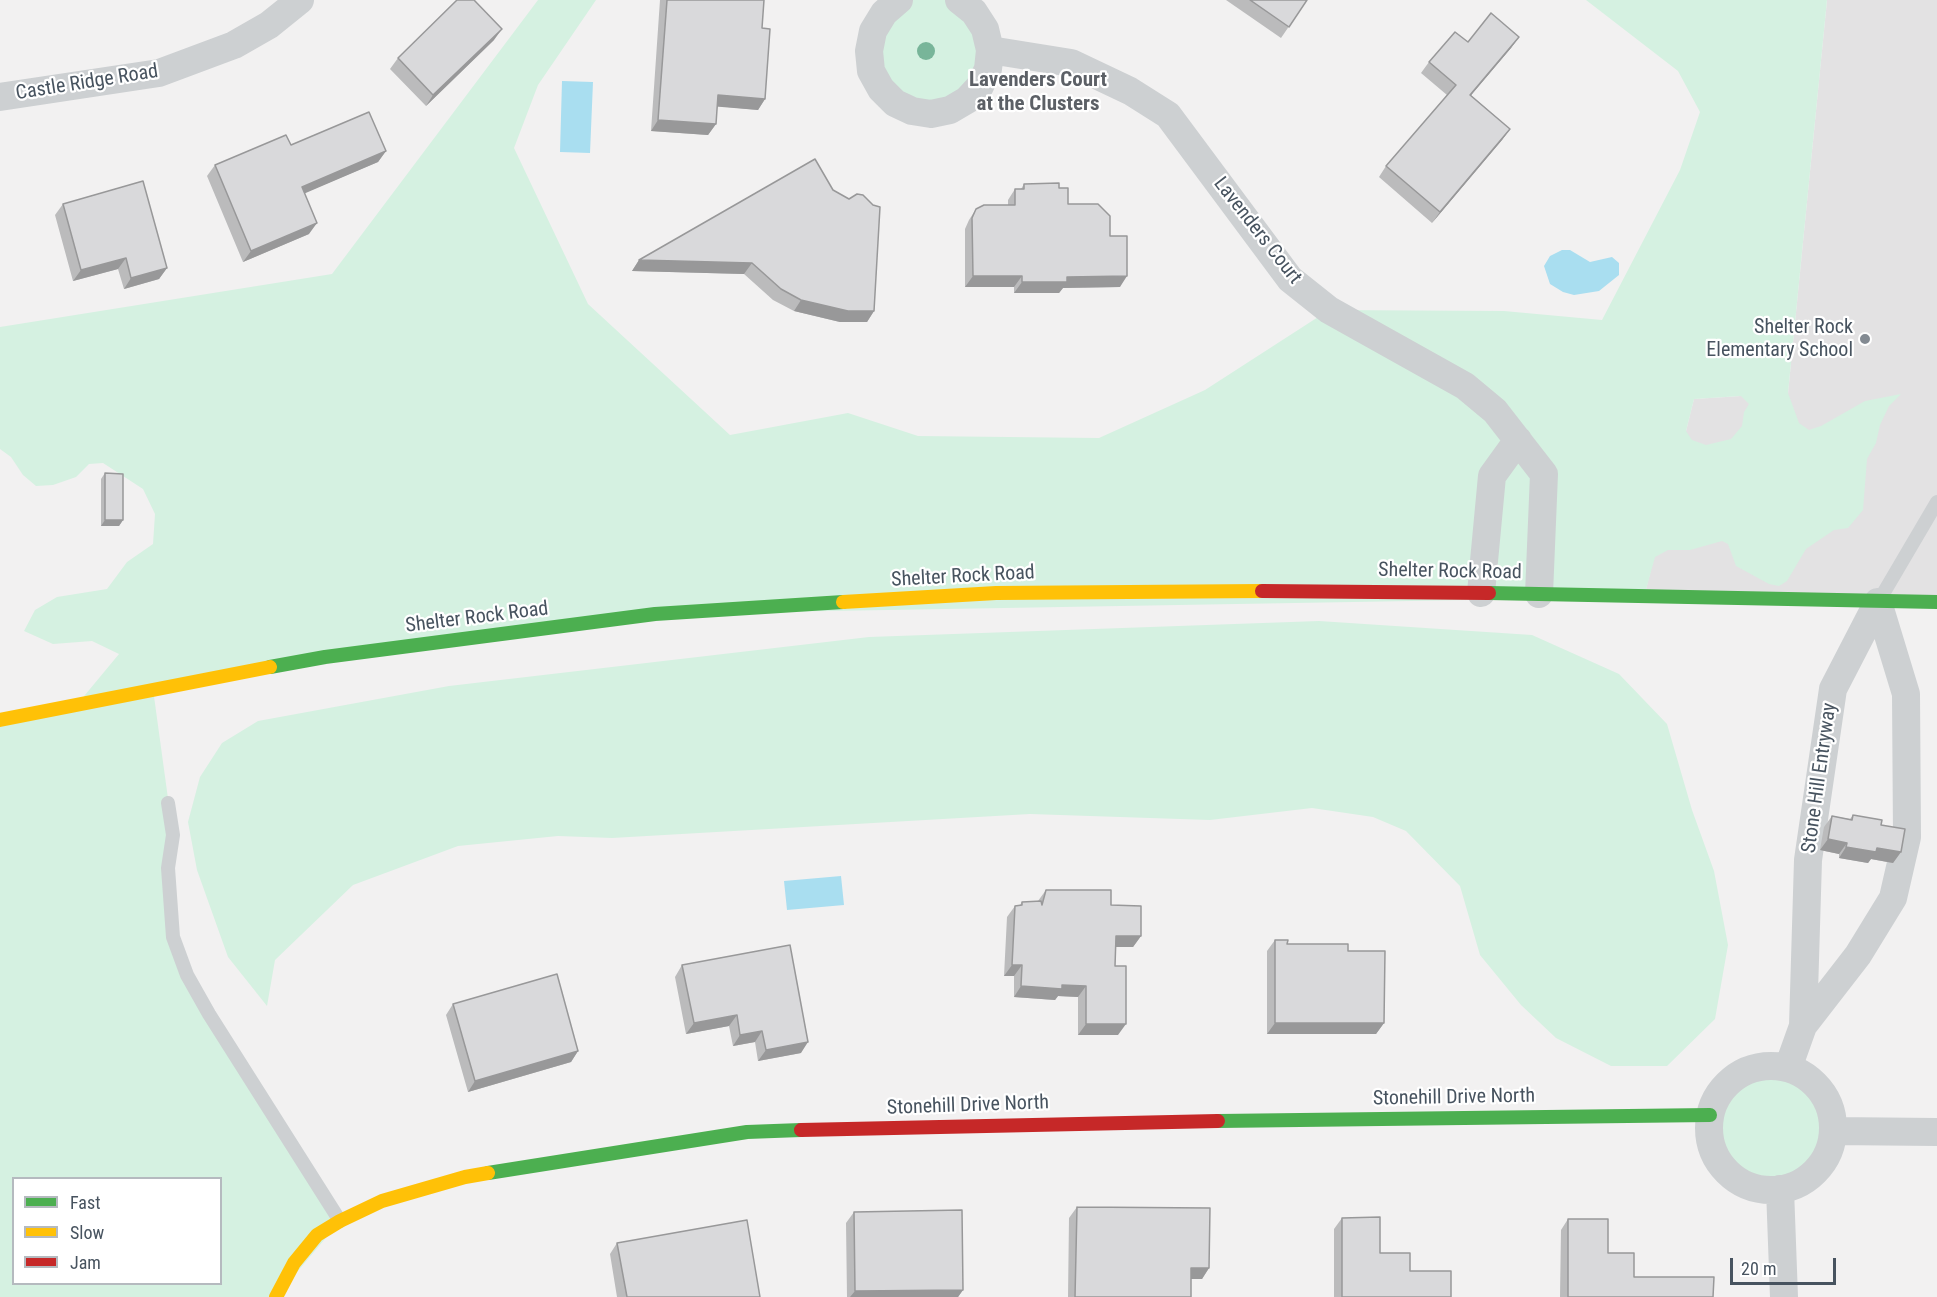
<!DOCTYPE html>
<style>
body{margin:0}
#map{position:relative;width:1937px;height:1297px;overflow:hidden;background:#f2f1f1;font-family:"Roboto Condensed",sans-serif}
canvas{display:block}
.legend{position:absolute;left:12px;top:1177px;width:210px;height:108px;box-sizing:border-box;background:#fff;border:2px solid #b5babf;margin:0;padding:8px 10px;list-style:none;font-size:18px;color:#47535f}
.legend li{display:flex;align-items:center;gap:12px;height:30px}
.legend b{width:30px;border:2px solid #b5babf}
.scale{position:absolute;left:1730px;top:1258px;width:106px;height:27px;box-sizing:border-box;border:3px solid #47535f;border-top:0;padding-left:8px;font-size:18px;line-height:21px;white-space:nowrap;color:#47535f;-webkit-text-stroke:4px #fff;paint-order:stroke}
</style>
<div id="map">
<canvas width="1937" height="1297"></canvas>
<ul class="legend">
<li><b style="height:8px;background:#4caf50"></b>Fast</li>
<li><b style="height:8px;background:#ffc107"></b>Slow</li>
<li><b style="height:8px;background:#c62828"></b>Jam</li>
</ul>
<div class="scale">20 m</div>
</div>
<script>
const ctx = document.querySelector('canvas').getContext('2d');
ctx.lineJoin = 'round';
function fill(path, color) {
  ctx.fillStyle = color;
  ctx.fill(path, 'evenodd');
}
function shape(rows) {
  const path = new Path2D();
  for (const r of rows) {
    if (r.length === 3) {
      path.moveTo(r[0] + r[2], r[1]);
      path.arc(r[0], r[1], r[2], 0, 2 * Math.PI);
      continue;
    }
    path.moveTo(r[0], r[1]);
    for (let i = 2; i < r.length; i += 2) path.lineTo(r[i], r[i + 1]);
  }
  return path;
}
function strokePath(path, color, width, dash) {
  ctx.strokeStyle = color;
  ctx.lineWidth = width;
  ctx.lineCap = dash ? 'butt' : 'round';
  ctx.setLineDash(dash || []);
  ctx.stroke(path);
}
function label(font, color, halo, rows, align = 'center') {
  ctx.font = font + ' "Roboto Condensed",sans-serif';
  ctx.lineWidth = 4.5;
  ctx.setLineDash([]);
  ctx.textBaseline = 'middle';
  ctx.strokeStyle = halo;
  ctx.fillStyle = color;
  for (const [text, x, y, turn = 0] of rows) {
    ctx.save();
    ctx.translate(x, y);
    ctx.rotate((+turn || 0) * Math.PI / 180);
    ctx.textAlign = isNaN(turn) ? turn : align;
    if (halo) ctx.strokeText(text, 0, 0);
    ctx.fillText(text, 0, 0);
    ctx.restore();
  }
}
fill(shape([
 [1827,0,1937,0,1937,602,1644,597,1694,399,1788,393]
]), '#e3e2e3');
fill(shape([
 [538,0,596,0,538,85,514,148,588,304,730,435,848,413,918,436,1099,438,1205,390,1329,310,1504,311,1602,320,1680,170,1700,112,1678,71,1586,0,1827,0,1788,393,1799,423,1809,430,1821,426,1865,401,1901,394,1889,406,1880,425,1876,443,1867,459,1863,510,1848,528,1834,530,1806,549,1787,581,1779,586,1769,584,1736,566,1728,544,1722,541,1690,550,1668,550,1655,557,1644,597,655,614,153,689,173,835,173,937,187,975,340,1221,276,1297,0,1297,0,720,80,701,119,654,92,641,53,644,24,631,35,610,57,597,107,589,127,562,153,544,155,514,143,489,103,463,89,464,76,477,53,485,36,486,23,475,11,457,0,449,0,327,332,274],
 [1741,396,1749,404,1744,412,1742,426,1731,439,1706,445,1692,440,1686,431,1694,399],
 [14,1178,220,1178,220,1284,14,1284],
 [899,0,959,0,985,29,967,100,895,103,873,31],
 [1319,621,1532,635,1619,674,1667,724,1692,810,1714,871,1728,945,1715,1019,1667,1066,1611,1066,1556,1038,1521,1005,1480,955,1460,886,1406,831,1373,817,1312,808,1210,820,1030,814,612,838,558,836,458,846,353,885,275,960,267,1006,228,957,197,870,188,822,200,777,222,743,258,721,449,686,869,637],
 [1771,1128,62]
]), '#d5f1e1');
fill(shape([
 [562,81,593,82,590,153,560,152],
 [1562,250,1570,250,1590,262,1612,257,1619,263,1619,275,1599,291,1574,295,1563,292,1550,284,1544,266,1550,256],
 [841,876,844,905,787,910,784,881]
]), '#a9def0');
strokePath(shape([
 [1880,599,1937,502],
 [168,803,173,835,168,868,173,937,187,975,209,1014,340,1221]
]), '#cdd0d2', 14);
strokePath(shape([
 [899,0,884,13,873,31,869,51,871,71,881,89,895,103,912,111,931,114,950,110,967,100,980,86,988,69,990,50,985,29,974,12,959,0],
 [990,50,1071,63,1130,91,1168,115,1290,279,1329,310,1465,386,1495,411,1544,474,1539,594],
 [0,97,159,73,234,45,269,25,300,0],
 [1481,593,1492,476,1518,440],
 [1803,1026,1858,955,1893,898,1907,837,1906,694,1878,602],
 [1771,1128,62],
 [1788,1068,1803,1026,1808,860,1833,689,1878,602],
 [1833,1131,1937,1132],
 [1780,1189,1784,1297]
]), '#cdd0d2', 28);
strokePath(shape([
 [1489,593,1937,602],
 [270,667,325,657,655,614,843,602],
 [1218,1121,1710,1115],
 [488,1173,747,1132,801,1130]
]), '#4caf50', 14);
strokePath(shape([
 [843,602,996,593,1262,591],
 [0,720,270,667],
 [276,1297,294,1263,317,1235,340,1221,382,1201,465,1177,488,1173]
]), '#ffc107', 14);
strokePath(shape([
 [1262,591,1489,593],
 [801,1130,1218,1121]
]), '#c62828', 14);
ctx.fillStyle = '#78b599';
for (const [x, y] of [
 [926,51]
]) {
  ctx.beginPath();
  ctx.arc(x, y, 9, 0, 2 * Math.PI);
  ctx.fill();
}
fill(shape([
 [660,0,764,0,762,28,765,99,758,110,717,106,716,124,708,135,651,131],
 [1226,0,1307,0,1281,38],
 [1519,37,1511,48,1471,95,1510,129,1502,140,1432,223,1379,177,1386,166,1447,95,1421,73,1429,62,1468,42],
 [494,40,426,106,390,69,398,58],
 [291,145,386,151,378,162,304,193,309,234,243,262,207,176,215,165],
 [815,159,874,311,867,322,840,322,794,311,773,300,744,274,632,271,639,260],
 [1024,184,1059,188,1068,204,1110,236,1120,287,1063,288,1059,293,1014,293,1014,287,965,287,965,229,969,220,976,209,1008,205,1008,200,1015,189,1021,189],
 [63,204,167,268,159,279,124,289,118,269,73,281,55,215],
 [105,473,123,520,119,526,101,526,101,479],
 [1853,815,1881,825,1901,852,1893,863,1871,859,1868,863,1839,858,1839,854,1820,850,1824,827,1832,816,1850,819],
 [1046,890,1111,905,1141,936,1133,947,1115,947,1115,966,1118,1035,1078,1035,1078,997,1058,996,1055,1000,1014,997,1014,976,1004,976,1007,917,1015,906,1020,905,1022,902,1038,901],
 [1275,940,1287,944,1348,951,1384,1023,1376,1034,1267,1034,1267,951],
 [682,965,801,1053,758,1061,755,1042,733,1046,729,1026,686,1034,675,977],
 [453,1004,578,1051,571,1062,468,1092,446,1015],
 [1077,1207,1209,1268,1202,1279,1191,1279,1191,1297,1068,1297,1069,1218],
 [854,1212,963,1290,958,1297,847,1297,846,1223],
 [1342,1218,1380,1253,1451,1297,1334,1297,1334,1229],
 [1568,1219,1634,1277,1713,1297,1560,1297,1561,1230],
 [617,1243,760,1297,617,1297,610,1254]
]), '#bbbbbc');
fill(shape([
 [502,29,494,40,426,106,433,95],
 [1519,37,1511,48,1462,106,1470,95],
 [718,95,765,99,758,110,710,106],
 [658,120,716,124,708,135,651,131],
 [1510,129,1502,140,1432,223,1440,212],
 [386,151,378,162,294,198,302,187],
 [317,223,309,234,243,262,251,251],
 [126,258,118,269,73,281,81,270],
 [639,260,752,263,744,274,632,271],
 [167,268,159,279,124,289,131,278],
 [973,276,1022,276,1014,287,965,287],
 [1127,276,1120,287,1063,288,1059,293,1014,293,1022,282,1067,277],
 [801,300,874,311,867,322,840,322,794,311],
 [105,520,123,520,119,526,101,526],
 [1828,839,1847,843,1839,854,1820,850],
 [1846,847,1877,848,1901,852,1893,863,1871,859,1868,863,1839,858],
 [1116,936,1141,936,1133,947,1108,947],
 [1012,965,1022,965,1014,976,1004,976],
 [1062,985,1086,986,1078,997,1058,996,1055,1000,1014,997,1021,986],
 [737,1015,729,1026,686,1034,694,1023],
 [1275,1023,1384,1023,1376,1034,1267,1034],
 [1086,1024,1126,1024,1118,1035,1078,1035],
 [762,1031,755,1042,733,1046,740,1035],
 [808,1042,801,1053,758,1061,766,1050],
 [578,1051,571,1062,468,1092,475,1081],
 [1191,1268,1209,1268,1202,1279,1184,1279],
 [963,1290,958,1297,850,1297,855,1291]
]), '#989899');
const building = shape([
 [457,0,474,0,502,29,433,95,398,58,457,0],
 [667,0,764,0,762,28,770,29,765,99,718,95,716,124,658,120,667,0],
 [1250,0,1307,0,1289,27,1250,0],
 [1491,13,1519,37,1470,95,1510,129,1440,212,1386,166,1456,85,1429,62,1455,32,1468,42,1491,13],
 [369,112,386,151,302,187,317,223,251,251,215,165,286,135,291,145,369,112],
 [815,159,833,190,849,199,857,194,863,195,873,205,880,207,874,311,848,311,801,300,781,289,752,263,639,260,815,159],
 [143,181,167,268,131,278,126,258,81,270,63,204,143,181],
 [1059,183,1059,188,1068,188,1068,204,1098,204,1110,216,1110,236,1127,236,1127,276,1067,277,1067,282,1022,282,1022,276,973,276,972,218,976,209,984,205,1015,205,1015,189,1024,189,1024,184,1059,183],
 [105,473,123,474,123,520,105,520,105,473],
 [1853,815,1882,820,1881,825,1905,829,1901,852,1877,848,1876,852,1846,847,1847,843,1828,839,1832,816,1852,820,1853,815],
 [1046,890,1111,890,1111,905,1141,906,1141,936,1116,936,1115,966,1126,966,1126,1024,1086,1024,1086,986,1062,985,1062,989,1021,986,1022,965,1012,965,1015,906,1022,905,1022,902,1041,901,1042,905,1046,890],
 [1275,940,1288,940,1287,944,1348,944,1348,951,1385,951,1384,1023,1275,1023,1275,940],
 [790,945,808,1042,766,1050,762,1031,740,1035,737,1015,694,1023,682,965,790,945],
 [557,974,578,1051,475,1081,453,1004,557,974],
 [1077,1207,1210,1208,1209,1268,1191,1268,1191,1297,1075,1297,1077,1207],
 [962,1210,963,1290,855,1291,854,1212,962,1210],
 [1380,1217,1380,1253,1410,1253,1410,1271,1451,1271,1451,1297,1342,1297,1342,1218,1380,1217],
 [1568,1219,1608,1219,1608,1253,1634,1253,1634,1277,1714,1277,1713,1297,1568,1297,1568,1219],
 [747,1220,760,1297,627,1297,617,1243,747,1220]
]);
fill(building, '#d9d9db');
strokePath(building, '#989899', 1.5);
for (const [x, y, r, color] of [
 [1865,339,6,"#838a92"]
]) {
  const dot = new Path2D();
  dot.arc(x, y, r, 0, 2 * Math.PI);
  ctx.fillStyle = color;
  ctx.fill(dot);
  strokePath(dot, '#fff', 2);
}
label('20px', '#47535f', '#fff', [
 ["Castle Ridge Road",87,83,-9],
 ["Lavenders Court",1257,231,52],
 ["Shelter Rock Road",1450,572,1],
 ["Shelter Rock Road",963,577,-3],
 ["Shelter Rock Road",477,618,-7],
 ["Stone Hill Entryway",1820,778,-82],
 ["Stonehill Drive North",1454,1098,-1],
 ["Stonehill Drive North",968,1106,-2]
]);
label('20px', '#47535f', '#fff', [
 ["Shelter Rock",1853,328],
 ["Elementary School",1853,351]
], 'right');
label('bold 21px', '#5c6066', '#fff', [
 ["Lavenders Court",1038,81],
 ["at the Clusters",1038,105]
]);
</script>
